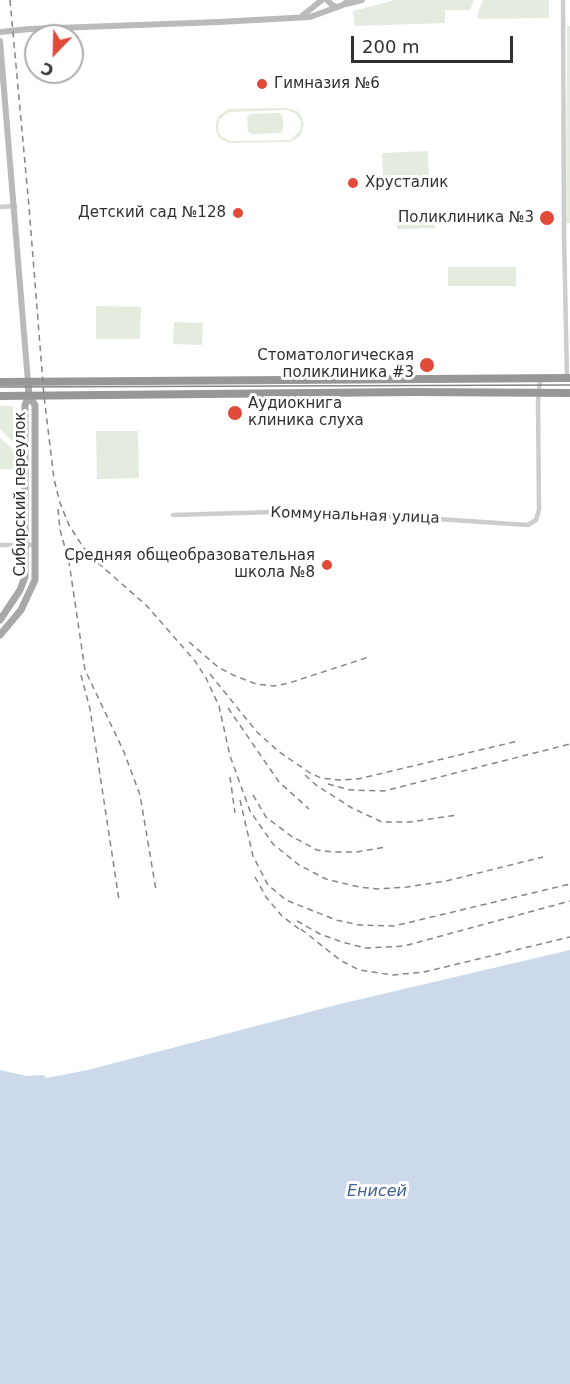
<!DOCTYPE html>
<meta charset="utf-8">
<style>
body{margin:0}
#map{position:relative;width:570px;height:1384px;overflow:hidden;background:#fff;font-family:"DejaVu Sans",sans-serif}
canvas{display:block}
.north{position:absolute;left:24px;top:24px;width:60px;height:60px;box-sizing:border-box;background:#fff;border:2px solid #acacac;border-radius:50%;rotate:203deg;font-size:16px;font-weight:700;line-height:24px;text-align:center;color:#303030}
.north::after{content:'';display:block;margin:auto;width:21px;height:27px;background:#e14938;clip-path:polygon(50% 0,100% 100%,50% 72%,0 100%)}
.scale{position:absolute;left:351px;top:36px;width:162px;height:27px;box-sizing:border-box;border:3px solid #303030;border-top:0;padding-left:8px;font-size:18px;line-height:21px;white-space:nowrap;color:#303030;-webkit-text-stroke:4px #fff;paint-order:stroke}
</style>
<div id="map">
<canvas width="570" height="1384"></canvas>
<div class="north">С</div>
<div class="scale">200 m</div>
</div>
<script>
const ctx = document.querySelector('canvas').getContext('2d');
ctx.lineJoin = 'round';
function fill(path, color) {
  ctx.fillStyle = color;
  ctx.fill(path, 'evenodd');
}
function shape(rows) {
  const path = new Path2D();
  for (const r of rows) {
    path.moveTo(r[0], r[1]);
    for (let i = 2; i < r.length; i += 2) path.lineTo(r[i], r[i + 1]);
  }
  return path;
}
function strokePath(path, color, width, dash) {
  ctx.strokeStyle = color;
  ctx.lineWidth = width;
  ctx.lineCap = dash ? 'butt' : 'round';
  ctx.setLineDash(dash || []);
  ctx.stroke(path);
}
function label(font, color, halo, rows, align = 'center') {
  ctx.font = font + ' "DejaVu Sans",sans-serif';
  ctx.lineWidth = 6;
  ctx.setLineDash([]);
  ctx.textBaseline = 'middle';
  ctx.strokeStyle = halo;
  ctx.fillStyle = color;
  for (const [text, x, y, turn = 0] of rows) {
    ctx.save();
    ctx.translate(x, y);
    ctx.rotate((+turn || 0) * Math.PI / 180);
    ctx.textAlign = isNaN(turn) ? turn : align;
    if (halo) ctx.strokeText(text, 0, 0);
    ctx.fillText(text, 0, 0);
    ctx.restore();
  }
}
fill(shape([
 [395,0,474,0,470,10,445,10,445,23,355,26,353,11],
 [483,0,549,0,549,18,477,19,478,12],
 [567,26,570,26,570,223,566,223],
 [286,108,297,111,302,117,304,125,300,136,291,142,229,143,219,138,216,131,216,123,219,116,228,109],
 [286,110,295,113,301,121,300,131,290,140,230,141,221,136,218,130,219,120,229,112],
 [280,113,283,117,283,129,281,133,252,134,248,132,247,118,250,114],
 [428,151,429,176,383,178,382,153],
 [435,212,435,228,397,229,397,213],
 [448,267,516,267,516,286,448,286],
 [96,306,141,307,140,339,96,339],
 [174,322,203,323,202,345,173,344],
 [0,406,13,406,14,443,0,429],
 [96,431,138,431,139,478,97,479],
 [0,437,15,452,15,469,0,469]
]), '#e3ecde');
fill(shape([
 [570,950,570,1384,0,1384,0,1070,27,1076,44,1075,46,1078,88,1070,340,1004]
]), '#cbd9eb');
strokePath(shape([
 [563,0,564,236,567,378],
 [0,207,15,206],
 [173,515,274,512,312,513,407,517,528,525,536,520,539,510,538,403,540,378],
 [0,545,35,545]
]), '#cdcdcd', 4.5);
strokePath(shape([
 [327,0,332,5,337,7],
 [346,4,362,0],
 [302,16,322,0],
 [0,32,30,29,219,22,310,17,343,5,349,0],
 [0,41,28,382]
]), '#bababa', 6);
strokePath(shape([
 [0,620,20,590,25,577,25,405,29,396,28,382],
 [0,635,21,610,35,580,35,405,29,396]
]), '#a8a8a8', 7);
strokePath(shape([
 [0,382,570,378],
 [0,396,414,392,570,393]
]), '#979797', 8);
strokePath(shape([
 [0,387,570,385]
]), '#858585', 1.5);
strokePath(shape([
 [10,0,29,207,44,396,54,479,60,503,69,525,83,547,97,562,147,606,195,661,206,678,219,706,230,756,250,811,273,844,299,865,326,879,359,887,377,889,407,887,446,881,543,857],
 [58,509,60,530,69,562,85,670,124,752,140,795,156,890],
 [189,642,218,667,233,675,256,684,274,686,289,683,369,657],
 [210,674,257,732,278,751,310,773,321,778,339,780,358,779,518,741],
 [81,675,90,709,119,900],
 [228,708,279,782,309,809],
 [305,775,316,785,352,808,382,822,410,822,457,815],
 [230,777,235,813],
 [328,784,350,790,384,791,570,744],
 [253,795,266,817,291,836,317,850,333,852,356,852,386,847],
 [240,800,253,856,268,885,286,900,336,920,359,925,394,926,570,884],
 [255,877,266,897,282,916,303,932],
 [297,921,320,934,342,942,366,948,404,946,570,901],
 [301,929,340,960,359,970,393,975,424,972,570,937]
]), '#858585', 1.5, [6, 4.5]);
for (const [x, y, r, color] of [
 [262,84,6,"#e14938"],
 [353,183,6,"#e14938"],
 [238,213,6,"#e14938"],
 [547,218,8,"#e14938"],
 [427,365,8,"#e14938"],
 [235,413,8,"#e14938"],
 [327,565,6,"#e14938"]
]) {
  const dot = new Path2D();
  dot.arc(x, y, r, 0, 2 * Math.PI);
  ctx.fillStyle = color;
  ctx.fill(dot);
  strokePath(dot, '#fff', 2);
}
label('15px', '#303030', '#fff', [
 ["Гимназия №6",274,84,"left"],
 ["Хрусталик",365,183,"left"],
 ["Детский сад №128",226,213],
 ["Поликлиника №3",534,218],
 ["Стоматологическая",414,356],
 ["поликлиника #3",414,373],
 ["Аудиокнига",248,404,"left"],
 ["клиника слуха",248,421,"left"],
 ["Средняя общеобразовательная",315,556],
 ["школа №8",315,573]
], 'right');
label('15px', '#303030', '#fff', [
 ["Сибирский переулок",21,494,-90],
 ["Коммунальная улица",355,516,2]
]);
label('italic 16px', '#3f6290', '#fff', [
 ["Енисей",377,1192]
]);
</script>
